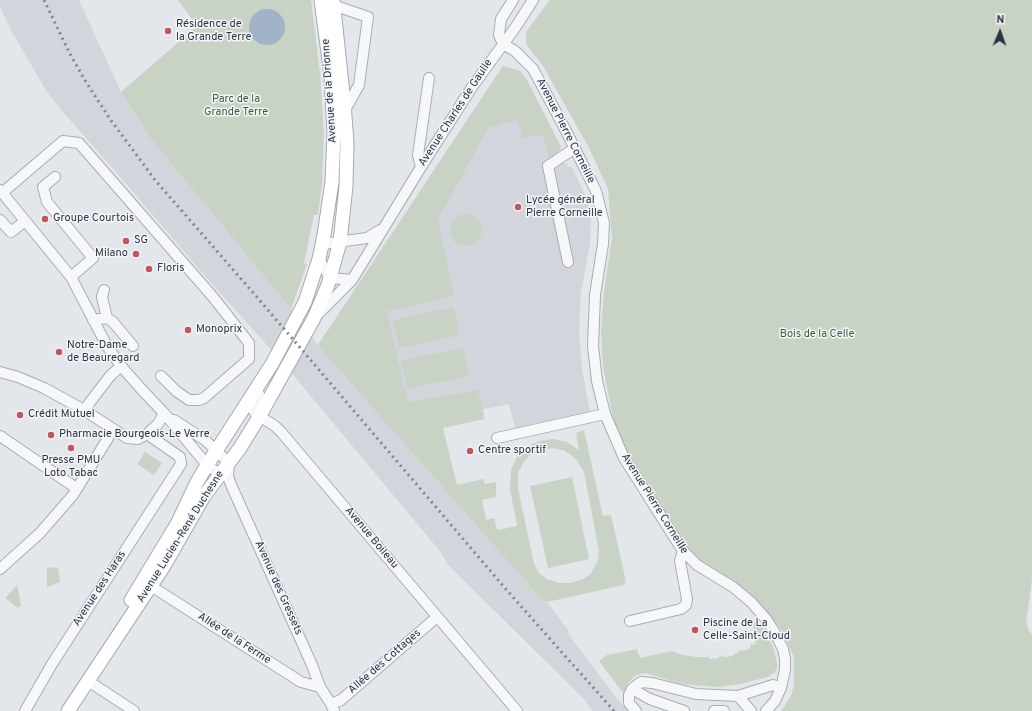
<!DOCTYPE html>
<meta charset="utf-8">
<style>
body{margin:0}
#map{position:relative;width:1032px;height:711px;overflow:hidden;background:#e3e6ea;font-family:Overpass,sans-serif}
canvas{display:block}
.north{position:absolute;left:980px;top:12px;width:40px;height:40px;-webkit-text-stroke:3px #f3f5f8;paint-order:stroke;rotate:2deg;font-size:11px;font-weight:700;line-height:16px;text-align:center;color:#2c3341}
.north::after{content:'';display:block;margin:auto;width:14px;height:18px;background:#2c3341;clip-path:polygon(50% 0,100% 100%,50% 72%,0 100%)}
</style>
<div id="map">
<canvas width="1032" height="711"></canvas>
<div class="north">N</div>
</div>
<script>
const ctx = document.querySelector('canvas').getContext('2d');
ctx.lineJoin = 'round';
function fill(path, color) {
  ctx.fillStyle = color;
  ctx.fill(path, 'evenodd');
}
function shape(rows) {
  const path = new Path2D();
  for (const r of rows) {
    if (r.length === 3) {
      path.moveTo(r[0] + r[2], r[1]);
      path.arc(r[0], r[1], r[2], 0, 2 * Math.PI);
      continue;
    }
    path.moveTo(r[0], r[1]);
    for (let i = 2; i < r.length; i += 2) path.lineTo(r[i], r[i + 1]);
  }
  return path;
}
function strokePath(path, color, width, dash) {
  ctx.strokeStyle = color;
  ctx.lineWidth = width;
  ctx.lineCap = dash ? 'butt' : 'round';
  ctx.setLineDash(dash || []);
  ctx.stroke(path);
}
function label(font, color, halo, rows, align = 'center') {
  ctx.font = font + ' Overpass,sans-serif';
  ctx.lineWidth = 3;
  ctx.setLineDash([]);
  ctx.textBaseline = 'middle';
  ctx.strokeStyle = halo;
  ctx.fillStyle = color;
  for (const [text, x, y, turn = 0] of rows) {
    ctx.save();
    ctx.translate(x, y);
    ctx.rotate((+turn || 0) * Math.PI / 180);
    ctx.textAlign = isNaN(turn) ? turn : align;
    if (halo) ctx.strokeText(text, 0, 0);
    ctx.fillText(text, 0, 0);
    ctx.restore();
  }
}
fill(shape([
 [0,0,79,0,121,92,151,139,291,309,318,345,503,66,520,71,526,78,561,147,559,150,563,164,567,163,568,167,572,167,584,192,591,217,590,244,581,292,579,330,582,370,590,411,515,428,509,404,431,420,408,447,541,599,547,602,568,630,569,635,618,700,629,711,593,711,582,697,449,566,439,550,284,364,205,276,104,158,61,110,47,92,12,32,0,7]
]), '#d2d5dc');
fill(shape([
 [178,0,311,0,320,73,324,134,322,184,318,215,314,215,304,263,307,264,291,309,151,139,121,92,197,26],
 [550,0,1032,0,1032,579,1026,623,1029,631,1032,634,1032,711,781,711,791,696,794,685,794,657,781,629,762,607,699,561,677,539,625,456,612,414,603,366,601,329,604,292,612,237,608,189,589,148,543,66,526,44,526,32],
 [503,66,520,71,526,78,561,147,559,150,549,158,543,135,523,138,518,120,488,128,438,220,454,296,387,311,408,402,478,390,483,409,484,419,443,428,457,485,483,479,485,484,496,482,496,497,482,500,486,520,494,518,497,530,517,526,510,489,511,470,517,457,526,447,539,441,553,439,567,442,579,450,576,433,584,430,603,516,611,515,626,582,624,585,547,602,541,599,318,345],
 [553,448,565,451,576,459,584,472,599,551,598,560,591,574,583,579,571,583,559,583,547,579,539,573,534,564,518,488,518,473,524,462,530,455,542,450],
 [466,230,16],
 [454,307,459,335,399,348,393,320],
 [463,348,469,376,407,389,401,360],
 [145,452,162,463,154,475,137,464],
 [572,477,589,559,548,568,530,486],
 [47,567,58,568,60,582,47,587],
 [17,585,21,605,18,608,5,598],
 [758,622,765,631,773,647,777,663,777,669,774,673,768,677,740,684,718,687,693,685,677,683,646,673,636,675,628,683,624,694,599,661,607,655,637,649,640,658,672,651,683,655,696,657,709,657,710,659,719,658,719,656,727,657,732,656,741,650,744,651,746,649,749,650,751,644,755,645,756,632,752,623]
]), '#c8d3c5');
fill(shape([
 [267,27,18]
]), '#a2b2c7');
const minor = shape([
 [333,5,368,17,359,85,345,110],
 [503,44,515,51,533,69,564,127,596,191,604,223,603,244,595,295,593,346,597,381,605,414,624,458,683,551,697,565,733,587,751,602,766,619,775,633,783,649,785,659,785,670,781,688,775,701,766,711],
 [503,44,499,35,501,19,513,0],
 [421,167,418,155,429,78],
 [55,177,43,187,47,202,93,258,71,277],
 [0,190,71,277,107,346,121,366,143,391,164,413,207,465,220,474],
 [2,193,63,141,79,143,213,297,249,343,249,359,204,398,199,400,189,400,176,391,161,376],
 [0,220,11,232,25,221],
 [323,244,367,238,380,230],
 [319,259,330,278,352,280],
 [568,262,548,166,575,148],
 [317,315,352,280,421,167,472,87,515,28,533,0],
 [107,318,113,322,133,346],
 [93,320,107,318,102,297,104,290],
 [0,372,18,377,44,388,84,410,127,438,138,439,147,434,158,424,164,413],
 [259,394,253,405,253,410,256,414,275,426,282,433,517,711],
 [84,410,110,376,121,366],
 [174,420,205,440,229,463,228,477,232,487,312,665,320,687,331,704,334,711],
 [0,436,76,488],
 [497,438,605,414],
 [0,569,40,533,73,495,113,430],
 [151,586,301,682,320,687],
 [630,621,681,609,686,605,687,599,680,561,683,551],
 [88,681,134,711],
 [632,689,650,699,684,711],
 [738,696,751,711],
 [331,704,341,700,437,617],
 [25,711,52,664,181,464,180,457,147,434],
 [636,711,629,703,629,695,632,689,641,682,652,683,696,694,738,696,773,685,781,688],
 [714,711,724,711]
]);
const major = shape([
 [131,600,178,522,196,484,207,465,272,364,305,302,319,259,324,235,332,182,334,133,331,76,321,0],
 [68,711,164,566,204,496,240,448,259,417,314,318,328,285,340,242,346,186,347,143,344,103,333,0]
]);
strokePath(minor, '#a8adb4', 12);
strokePath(major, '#a4aab5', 15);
strokePath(minor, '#f6f7f9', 10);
strokePath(major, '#fff', 13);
strokePath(shape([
 [44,0,70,54,86,82,110,119,155,180,256,296,504,587,614,711]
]), '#7e8593', 3, [2, 4]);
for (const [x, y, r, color] of [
 [168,31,4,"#c35460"],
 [518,207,4,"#c35460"],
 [45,219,4,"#c35460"],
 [126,241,4,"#c35460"],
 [136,254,4,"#c35460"],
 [149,269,4,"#c35460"],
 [188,330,4,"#c35460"],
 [59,352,4,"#c35460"],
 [20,415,4,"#c35460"],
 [51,435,4,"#c35460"],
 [71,448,4,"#c35460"],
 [470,451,4,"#c35460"],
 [695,630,4,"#c35460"]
]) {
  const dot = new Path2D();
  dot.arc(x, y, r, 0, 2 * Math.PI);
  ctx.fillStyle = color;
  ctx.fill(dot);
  strokePath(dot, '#f3f5f8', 1.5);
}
label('11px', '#2c3341', '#f3f5f8', [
 ["Résidence de",176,25],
 ["la Grande Terre",176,38],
 ["Lycée général",526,201],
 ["Pierre Corneille",526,214],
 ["Groupe Courtois",53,219],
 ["SG",134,241],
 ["Milano",128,254,"right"],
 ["Floris",157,269],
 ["Monoprix",196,330],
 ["Notre-Dame",67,346],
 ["de Beauregard",67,359],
 ["Crédit Mutuel",28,415],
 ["Pharmacie Bourgeois-Le Verre",59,435],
 ["Centre sportif",478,451],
 ["Presse PMU",71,461,"center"],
 ["Loto Tabac",71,474,"center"],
 ["Piscine de La",703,624],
 ["Celle-Saint-Cloud",703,637]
], 'left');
label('11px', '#2c3341', '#f3f5f8', [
 ["Avenue de la Drionne",330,91,-94],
 ["Avenue Charles de Gaulle",456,113,-57],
 ["Avenue Pierre Corneille",565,131,63],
 ["Avenue Pierre Corneille",654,504,58],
 ["Avenue Lucien-René Duchesne",181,537,-58],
 ["Avenue Boileau",371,538,50],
 ["Avenue des Gressets",278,588,66],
 ["Avenue des Haras",100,589,-57],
 ["Allée de la Ferme",234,639,33],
 ["Allée des Cottages",385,662,-41]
]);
label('11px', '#405c3b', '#f3f5f8', [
 ["Parc de la",236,100],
 ["Grande Terre",236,113],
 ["Bois de la Celle",817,335]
]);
</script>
